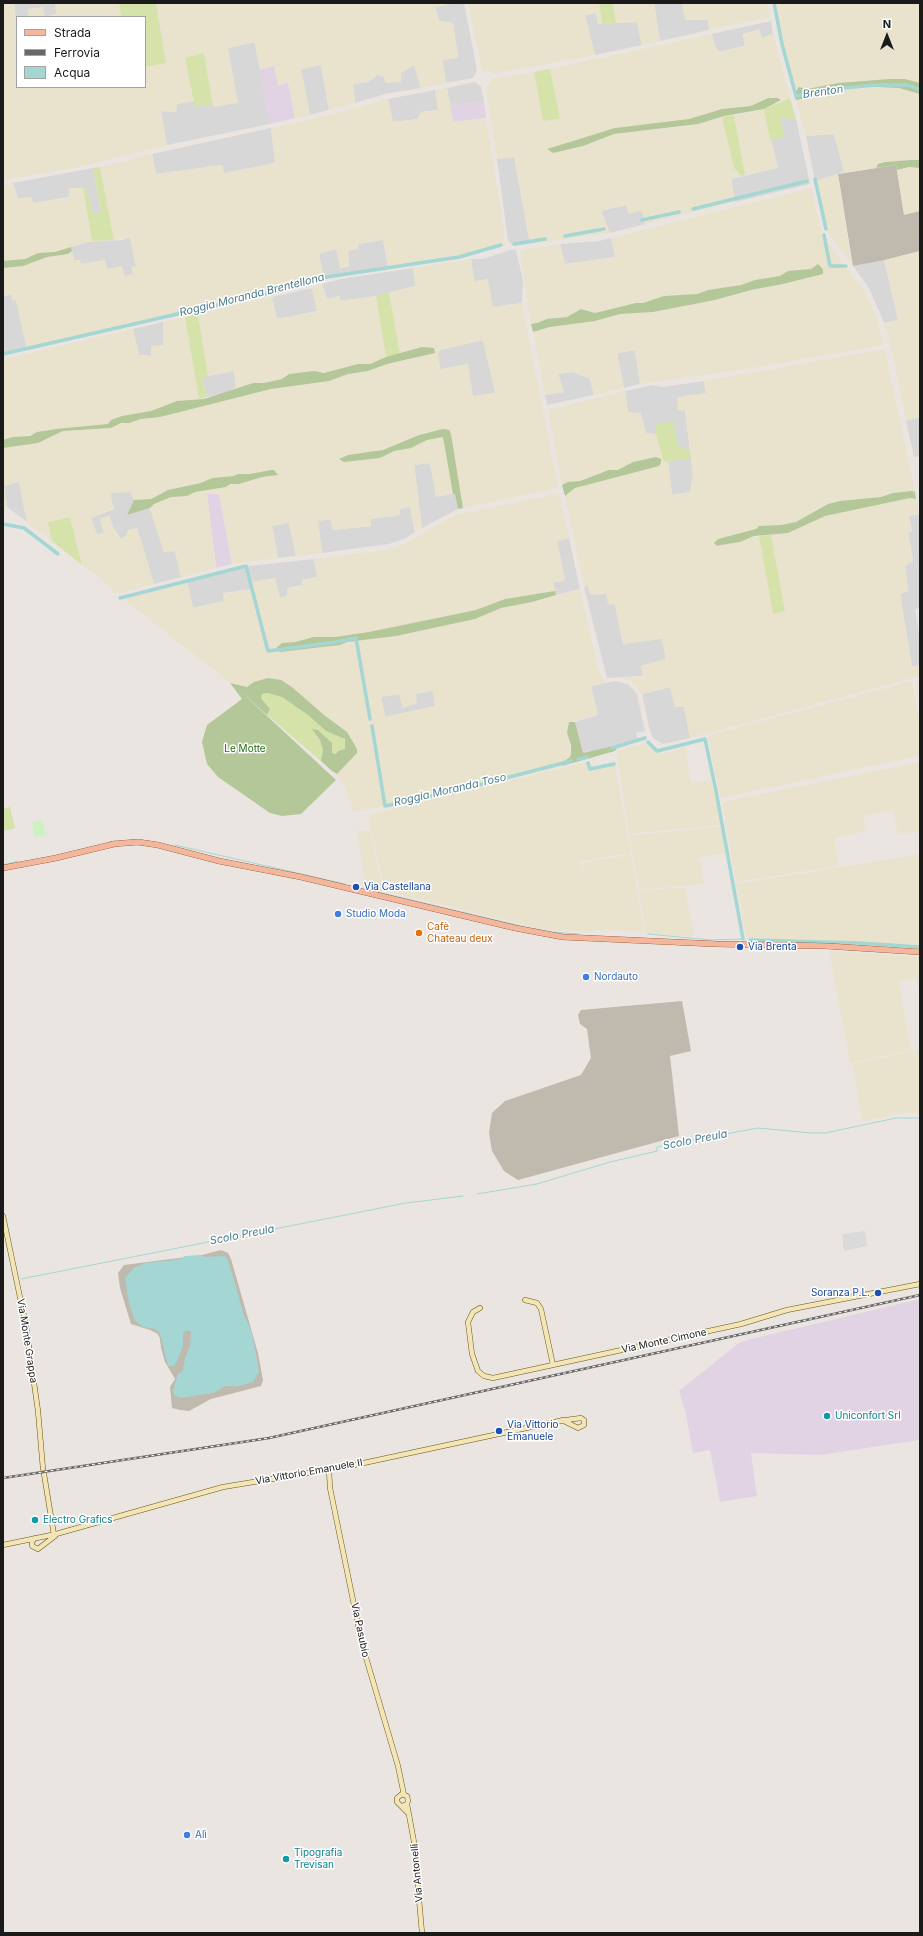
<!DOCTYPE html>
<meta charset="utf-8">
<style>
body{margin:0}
#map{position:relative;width:923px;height:1936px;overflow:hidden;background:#ebe5e1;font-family:Inter,sans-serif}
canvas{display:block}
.frame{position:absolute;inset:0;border:4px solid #1a1a1a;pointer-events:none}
.legend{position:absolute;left:16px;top:16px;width:130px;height:72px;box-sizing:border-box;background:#fff;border:1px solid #a3a3a3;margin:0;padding:5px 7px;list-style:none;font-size:12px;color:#1a1a1a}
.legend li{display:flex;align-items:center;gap:8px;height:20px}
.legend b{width:20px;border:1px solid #a3a3a3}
.north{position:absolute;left:867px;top:16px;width:40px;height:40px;-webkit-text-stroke:3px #fff;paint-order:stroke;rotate:0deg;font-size:11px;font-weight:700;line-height:16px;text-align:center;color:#1a1a1a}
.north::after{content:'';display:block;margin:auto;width:14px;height:18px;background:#1a1a1a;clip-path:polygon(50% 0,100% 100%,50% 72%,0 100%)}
</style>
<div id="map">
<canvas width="923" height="1936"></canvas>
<div class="frame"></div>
<ul class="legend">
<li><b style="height:5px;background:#f3b79e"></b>Strada</li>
<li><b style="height:5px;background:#686868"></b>Ferrovia</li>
<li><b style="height:11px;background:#a4d6d3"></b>Acqua</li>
</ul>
<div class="north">N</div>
</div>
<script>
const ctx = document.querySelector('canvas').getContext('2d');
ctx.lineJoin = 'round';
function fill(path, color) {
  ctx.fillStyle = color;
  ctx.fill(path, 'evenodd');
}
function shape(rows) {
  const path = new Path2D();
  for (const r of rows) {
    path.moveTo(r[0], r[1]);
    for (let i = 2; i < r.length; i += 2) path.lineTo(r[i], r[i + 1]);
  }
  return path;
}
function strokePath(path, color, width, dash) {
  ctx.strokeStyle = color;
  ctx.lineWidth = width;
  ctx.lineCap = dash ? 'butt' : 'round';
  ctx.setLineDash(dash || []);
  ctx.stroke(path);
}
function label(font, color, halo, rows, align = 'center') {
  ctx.font = font + ' Inter,sans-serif';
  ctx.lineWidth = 3;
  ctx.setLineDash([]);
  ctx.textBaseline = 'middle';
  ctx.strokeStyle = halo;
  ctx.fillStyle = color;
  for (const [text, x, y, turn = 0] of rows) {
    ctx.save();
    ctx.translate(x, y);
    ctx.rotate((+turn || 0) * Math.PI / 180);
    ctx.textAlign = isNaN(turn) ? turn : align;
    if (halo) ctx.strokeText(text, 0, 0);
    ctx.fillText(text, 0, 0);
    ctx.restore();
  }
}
fill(shape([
 [14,3,57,3,56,14,45,17,28,9,28,17,17,17,16,28],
 [453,3,464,3,477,70,473,78,446,83,442,60,458,57,453,23,439,21,435,7],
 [654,3,682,3,686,20,708,20,709,30,660,41],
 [596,13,598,24,637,22,642,45,595,55,585,15],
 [771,21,773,34,762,38,759,30,743,34,745,46,718,52,711,34],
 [255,42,270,124,167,145,161,111,176,112,177,104,194,101,195,107,210,104,228,48],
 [321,65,329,110,310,115,301,69],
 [414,65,421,88,385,94,355,103,353,84,368,82,377,75,401,82,401,73],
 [474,82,481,86,484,102,450,105,447,88],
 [435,90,438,110,421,112,418,119,393,122,388,99],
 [780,118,796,119,810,184,735,202,731,179,777,168,770,140,785,137],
 [271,128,276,163,224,173,222,165,156,174,152,154],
 [834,134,844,172,815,181,806,136],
 [514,157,530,244,514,246,508,241,497,159],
 [93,168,101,213,93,214,86,188,69,188,69,197,34,203,18,198,13,183],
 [626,205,642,211,645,224,610,233,601,211],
 [130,237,136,266,133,275,125,276,107,269,105,260,81,264,74,260,71,247,84,242,122,240],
 [611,238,616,257,565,264,560,244,599,241],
 [383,239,388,267,324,279,319,254,336,249,349,266,348,250,358,244],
 [513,249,516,251,520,267,523,281,522,303,493,307,474,281,471,259,483,259],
 [884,260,898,320,884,323,869,288,853,266],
 [413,268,416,286,376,296,340,301,340,296,327,299,322,284,341,279],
 [312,288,317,311,277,319,272,297],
 [11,294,16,300,27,349,3,354,3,296],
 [163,322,163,345,151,356,139,355,133,329],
 [483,340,496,393,473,396,440,369,438,354,440,350],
 [635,350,640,384,624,388,617,353],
 [234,371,236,387,227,392,207,397,202,377],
 [573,372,590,379,594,395,547,405,545,395,564,392,558,374],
 [704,381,706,393,685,410,690,451,678,446,656,426,656,434,646,433,628,412,625,391,653,385,662,387],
 [920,417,920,456,914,457,906,421],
 [691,458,693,476,690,492,672,495,668,461],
 [430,463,436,496,455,493,458,509,422,528,414,465],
 [19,482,27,522,7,507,4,486],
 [116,491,130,492,134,500,127,515,150,508,164,552,175,551,181,577,154,584,137,528,121,539,113,527,109,516,103,533,97,535,91,518,114,509,109,493],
 [410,507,415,532,404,539,389,544,322,553,318,521,331,519,333,530,371,526,370,519,400,515,399,509],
 [919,514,920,608,915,609,920,639,920,665,912,667,900,594,908,590,905,566,913,561,908,532,912,531,909,516],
 [289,523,296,556,278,558,272,526],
 [569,538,580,589,556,595,553,582,565,580,557,541],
 [314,559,317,577,302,580,303,585,288,588,287,596,280,598,275,578,253,582,254,589,223,593,224,601,193,608,187,581,240,567],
 [588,585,606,594,615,605,623,644,662,638,666,659,641,666,643,676,607,678,584,587],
 [616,681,629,685,637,694,645,731,636,733,638,740,583,753,575,722,598,715,591,686],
 [670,687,675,707,684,707,690,738,663,744,653,738,649,727,642,694],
 [433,691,435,706,385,717,381,697,399,694,403,708,416,694]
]), '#d8d7d8');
fill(shape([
 [274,66,288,82,295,118,270,124,260,69],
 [484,102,486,118,453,122,450,105],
 [219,493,232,564,216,568,207,494],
 [920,1299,920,1440,819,1455,751,1453,757,1496,720,1502,710,1450,693,1453,686,1414,679,1391,739,1343,751,1339]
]), '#e2d3e4');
fill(shape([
 [896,165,904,214,920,211,920,251,885,260,853,266,838,174],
 [682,1001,691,1051,670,1056,679,1136,518,1180,504,1171,492,1151,489,1133,492,1113,505,1101,581,1075,591,1058,587,1029,580,1024,578,1015,581,1010],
 [221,1250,228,1253,231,1259,258,1353,263,1380,261,1386,211,1399,189,1411,180,1410,172,1408,170,1387,175,1379,165,1362,161,1348,160,1339,158,1334,150,1330,131,1324,120,1288,118,1273,124,1265,202,1255]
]), '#bfbaad');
fill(shape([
 [12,3,14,3,15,10,17,27,17,87,145,87,145,67,166,63,156,3,453,3,435,7,439,21,453,23,458,58,443,60,446,83,421,88,414,65,401,73,401,82,385,83,384,76,377,75,368,82,353,84,355,103,329,110,321,65,301,69,310,115,295,118,288,82,278,86,274,66,260,69,254,42,228,48,238,103,213,107,204,54,185,58,194,101,177,104,176,112,161,111,167,145,79,167,3,180,3,9],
 [55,3,119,3,121,17,28,17,28,9,43,7,45,17,56,14],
 [468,3,599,3,602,24,598,24,596,13,585,15,595,55,493,74,482,69],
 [613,3,654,3,660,41,642,45,637,22,616,23],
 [682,3,767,3,770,17,709,30,708,20,685,20],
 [773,3,920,3,920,83,905,79,870,80,838,83,814,89,807,89,804,87,797,89,794,94,781,49],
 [759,29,762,38,773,34,790,98,781,100,778,98,768,98,751,106,722,109,689,119,615,128,595,136,584,137,564,145,550,147,574,149,614,134,681,127,722,117,734,168,741,176,731,179,735,202,645,224,642,211,628,213,626,205,601,211,610,233,530,244,514,157,497,159,486,88,492,79,534,72,543,121,559,119,550,69,711,34,718,52,745,46,743,34],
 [856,86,899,88,920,94,920,160,885,162,878,164,876,168,838,174,852,265,828,233,815,185,815,181,844,172,834,134,806,136,796,100],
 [447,88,453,122,486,118,504,231,505,246,470,254,388,267,383,240,358,244,358,249,348,251,349,267,340,268,336,249,319,254,324,279,311,283,27,349,16,300,12,301,11,295,3,296,3,268,14,267,47,257,68,254,72,251,74,260,80,260,81,264,105,260,107,269,122,266,125,276,133,274,131,267,136,266,130,237,114,240,100,167,152,154,156,174,222,165,224,173,275,163,271,128,338,113,388,99,393,122,418,119,421,112,438,110,435,90],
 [764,109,778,168,745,175,734,115],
 [909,167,920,168,920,211,904,215,897,170],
 [13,183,18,198,31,197,34,203,69,198,69,188,83,188,92,241,55,252,38,253,25,259,3,261,3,185],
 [811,188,823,236,864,291,876,316,884,345,747,369,640,384,635,350,617,353,624,388,594,395,590,379,573,372,558,374,564,392,545,395,533,332,550,327,595,321,620,314,653,312,715,300,751,290,783,284,808,278,815,265,811,269,761,281,755,280,741,285,708,290,697,294,664,296,643,303,636,303,594,313,581,310,567,317,547,319,537,323,531,324,520,255,522,250,560,244,565,264,615,257,611,238],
 [920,251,920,417,906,421,893,357,884,323,898,320,885,260],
 [471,259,474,281,488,279,493,307,522,303,558,488,463,508,451,434,446,430,426,432,383,450,339,458,348,461,380,458,394,451,411,448,427,440,443,437,453,494,436,497,430,463,414,465,422,528,415,532,410,507,399,509,400,515,371,519,371,526,333,530,331,519,318,521,322,553,296,556,289,523,272,526,278,558,232,564,219,494,207,494,216,568,181,577,175,551,164,552,150,508,154,504,171,497,187,496,195,492,226,487,230,484,239,484,262,477,277,475,259,473,238,474,234,476,212,478,201,483,168,490,151,499,134,500,130,492,110,493,114,509,91,518,97,534,103,533,100,518,109,516,113,527,121,539,125,538,128,530,137,528,154,584,121,593,115,593,107,584,82,565,70,517,48,522,52,541,27,522,19,482,4,486,7,507,3,504,3,448,38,443,63,431,111,428,121,423,129,423,141,419,160,417,271,389,329,381,348,374,368,371,387,364,411,359,435,350,434,348,428,347,400,354,389,292,416,286,413,268],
 [483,340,495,393,473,396,468,364,440,369,438,354,440,350],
 [322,284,327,299,339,296,341,301,376,296,386,357,370,364,358,364,328,372,289,374,282,379,264,383,253,383,240,388,236,387,234,371,208,376,198,314,272,297,277,319,300,315,317,311,312,288],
 [185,317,199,399,182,400,151,411,122,416,108,424,97,426,52,429,3,440,3,359,133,329,139,355,151,356,151,346,163,345,163,322],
 [885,349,915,492,893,493,881,497,840,501,828,504,796,522,782,525,759,526,756,529,718,539,717,546,759,536,773,614,785,611,771,535,788,533,825,516,849,510,910,498,916,499,919,514,909,516,912,531,908,532,913,561,905,566,908,591,900,594,912,667,920,665,920,676,690,738,684,707,675,707,670,687,642,694,631,681,622,678,643,676,641,666,666,659,662,639,623,644,615,605,608,604,606,594,590,595,588,585,584,587,565,496,575,488,659,466,656,457,633,462,618,470,562,485,548,410,625,391,628,412,641,413,646,433,656,434,664,461,668,461,672,495,690,492,693,476,685,410,678,411,677,397,706,393,704,381],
 [559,493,569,538,557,541,565,581,553,582,555,591,505,599,476,610,369,632,335,637,314,637,295,642,282,643,280,651,340,645,347,642,396,636,475,619,501,608,532,602,580,589,598,668,605,683,591,686,598,715,569,722,567,733,571,754,570,757,563,762,562,766,557,768,401,803,353,812,345,786,337,774,357,753,346,731,324,715,292,687,254,682,251,687,247,687,230,683,121,597,187,581,193,608,224,601,223,594,254,589,252,582,275,578,280,598,287,596,287,588,303,585,302,580,317,577,314,559,391,549,406,543,451,517,460,514],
 [433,691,435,706,385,717,381,697,399,694,403,708,417,703,416,694],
 [912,681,918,715,920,715,920,756,720,798,708,737,710,735],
 [642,744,648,745,662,754,685,747,691,783,712,780,721,825,629,834,617,755,620,750],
 [590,761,593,769,615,765,631,853,580,861,583,871,583,864,586,862,631,855,644,931,593,930,593,932,542,929,385,891,368,815],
 [920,762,920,831,898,835,893,811,863,816,866,831,834,839,838,866,736,882,722,802],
 [722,826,726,853,699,858,704,884,639,890,629,836],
 [371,830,376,858,383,891,366,888,357,831],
 [920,854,920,947,853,942,769,939,747,938,746,936,736,884],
 [685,887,694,937,646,933,639,891],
 [829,951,920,957,920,997,917,978,899,982,911,1050,850,1063],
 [920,1049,920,1113,901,1113,863,1122,852,1064]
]), '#e9e3cd');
fill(shape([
 [119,3,156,3,166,63,145,67,145,17,121,17],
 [599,3,613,3,616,23,602,24],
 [204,53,213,107,210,104,195,107,185,58],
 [550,69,560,119,543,121,534,72],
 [790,98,796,119,780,118,785,137,770,140,764,109],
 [734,115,745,175,741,176,734,168,722,117],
 [100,167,114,240,92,241,83,188,86,188,93,214,101,213,93,168],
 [389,292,400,354,386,357,376,296],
 [198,314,208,376,202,378,207,397,199,399,185,317],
 [673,422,678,446,690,451,691,458,664,462,656,434,656,426,658,423],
 [70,517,82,565,52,541,48,522],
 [771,535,785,611,773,614,759,536],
 [267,693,282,697,308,715,326,731,342,737,346,742,345,749,338,751,336,754,332,753,325,736,318,730,317,737,320,740,323,750,321,761,267,715,270,709,261,697,262,694],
 [10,807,15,828,3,831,3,809]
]), '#d5e2aa');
fill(shape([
 [889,79,905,79,920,83,920,94,899,88,856,86,796,100,794,94,799,87,807,89,838,83],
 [768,98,778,98,781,100,764,109,724,116,698,124,614,134,583,146,553,153,547,149,615,128,689,119,722,109,751,106],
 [911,160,920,160,920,168,909,167,897,170,896,165,876,168,878,164,885,162],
 [71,247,72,251,68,254,47,257,23,266,3,268,3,261,25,259,38,253,55,252],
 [818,264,823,269,823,274,783,284,751,290,715,300,653,312,620,314,595,321,550,327,533,332,531,324,537,323,547,319,567,317,581,309,595,313,636,303,643,303,664,296,697,294,708,290,741,285,755,280,780,276,788,271,811,269],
 [422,347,434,348,435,353,387,364,368,371,348,374,329,381,271,389,160,417,141,419,129,423,121,423,111,428,63,431,38,443,3,448,3,440,13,437,30,436,37,432,56,429,108,424,111,420,122,416,151,411,177,401,204,399,253,383,264,383,282,379,289,374,314,371,324,373,358,364,370,364,386,357],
 [443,429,449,430,451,434,463,508,458,509,455,494,453,494,443,437,427,440,411,448,394,451,380,458,344,462,339,459,348,455,383,450,419,435],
 [656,457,661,459,661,463,659,466,575,488,565,496,562,485,568,482,580,481,609,470,618,470,633,462],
 [271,470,274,470,278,475,262,477,239,484,230,484,226,487,195,492,187,496,171,497,154,504,150,508,127,515,134,500,151,499,168,490,201,483,212,478,234,476,238,474,250,474],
 [912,491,915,492,916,499,910,498,825,516,788,533,754,536,740,542,721,545,717,546,714,543,718,539,756,529,759,526,782,525,796,522,828,504,840,501,881,497,893,493],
 [555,591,556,595,532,602,501,608,475,619,396,636,347,642,340,645,322,647,280,652,275,649,282,643,295,642,314,637,335,637,369,632,476,610,505,599],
 [268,678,281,680,292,687,324,715,347,732,357,749,357,753,337,774,332,771,321,761,323,750,320,740,312,729,318,730,332,743,332,753,336,754,338,751,345,749,345,739,326,731,308,715,282,697,267,693,262,694,261,698,270,709,267,715,237,688,336,780,301,814,282,816,270,813,218,777,207,764,202,742,207,725,242,699,230,683,247,687,254,682],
 [569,722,575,722,583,753,630,742,619,745,615,751,562,766,563,762,570,757,571,754,571,745,567,733]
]), '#b3c799');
fill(shape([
 [42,820,46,835,35,837,32,823]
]), '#caf3bf');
fill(shape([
 [865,1231,867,1246,844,1251,842,1234]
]), '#dadada');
fill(shape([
 [200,1255,206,1257,225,1256,228,1260,244,1315,252,1333,259,1372,253,1382,239,1386,226,1386,213,1393,180,1398,174,1395,173,1390,178,1374,183,1371,185,1358,190,1346,191,1332,188,1330,183,1333,183,1346,177,1361,174,1366,168,1366,160,1333,155,1329,143,1327,135,1321,129,1303,125,1278,134,1268,145,1263,166,1261,180,1259,185,1256]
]), '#a4d6d3');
strokePath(shape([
 [175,845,345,884],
 [3,865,18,861],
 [365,889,525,927,552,932,578,934],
 [648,934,710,940,743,939],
 [477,1194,537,1184,610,1162,657,1151,657,1147,709,1137,758,1128,811,1133,825,1133,896,1118,920,1118],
 [21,1279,406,1203,463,1196]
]), '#a4d6d3', 1);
strokePath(shape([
 [774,3,782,44,796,96,842,88,876,85,908,85,920,90],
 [815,179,826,229],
 [693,209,807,181],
 [642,220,679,212],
 [824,235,830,266,846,266],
 [565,236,604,229],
 [514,244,545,239],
 [3,354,291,288,327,277,459,257,501,245],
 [3,524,24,528,58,554],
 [120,598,246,566,268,651,337,642,356,638,370,719],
 [372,726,385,806,452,792,571,761],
 [648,742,657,751,705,739,716,791,743,939],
 [612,748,645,738],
 [578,759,587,757],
 [588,763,590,769,614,764],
 [750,940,859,943,920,947]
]), '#a4d6d3', 3.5);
const secondary = shape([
 [3,1216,26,1326,38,1411,43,1469],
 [525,1300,537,1303,541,1309,553,1365],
 [480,1308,473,1312,468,1322,472,1354,478,1371,484,1376,493,1378,741,1324,787,1310,920,1284],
 [329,1470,330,1488,362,1644,398,1766,404,1795],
 [44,1474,54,1535],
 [35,1538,32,1542,32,1546,38,1549,55,1536],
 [3,1545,56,1534,223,1487,345,1467,559,1421,581,1418,584,1420,584,1425,578,1428,562,1420],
 [407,1804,414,1842,422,1933],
 [402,1806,407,1804,408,1801,407,1796,402,1794,397,1798,397,1802,408,1813]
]);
const primary = shape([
 [112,844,138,842,158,845,219,861,301,877,515,928,563,937,716,944,826,946,920,952],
 [3,868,56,858,114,844]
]);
strokePath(secondary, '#65570e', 5.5);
strokePath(primary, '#843c0d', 6);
strokePath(secondary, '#f3e5b7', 4.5);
strokePath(primary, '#f3b79e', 5.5);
const rail = shape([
 [3,1478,269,1438,920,1295]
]);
strokePath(rail, '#686868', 2.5);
strokePath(rail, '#fff', 1, [3]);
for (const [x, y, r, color] of [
 [356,887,4,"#1a4fb4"],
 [338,914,4,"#3f7fe0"],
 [419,933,4,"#e8710a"],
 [740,947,4,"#1a4fb4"],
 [586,977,4,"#3f7fe0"],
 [878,1293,4,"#1a4fb4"],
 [827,1416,4,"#0f9aa8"],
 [499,1431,4,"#1a4fb4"],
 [35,1520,4,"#0f9aa8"],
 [187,1835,4,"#3f7fe0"],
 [286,1859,4,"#0f9aa8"]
]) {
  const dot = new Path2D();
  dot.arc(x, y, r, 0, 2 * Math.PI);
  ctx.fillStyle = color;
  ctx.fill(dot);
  strokePath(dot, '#fff', 1.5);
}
label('10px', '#256d14', '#fff', [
 ["Le Motte",245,749]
]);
label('10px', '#164399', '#fff', [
 ["Via Castellana",364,887],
 ["Via Brenta",748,947],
 ["Soranza P.L.",870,1293,"right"],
 ["Via Vittorio",507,1425],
 ["Emanuele",507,1437]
], 'left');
label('10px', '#366cbe', '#fff', [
 ["Studio Moda",346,914],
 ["Nordauto",594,977],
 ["Alì",195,1835]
], 'left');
label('10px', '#c56008', '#fff', [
 ["Cafè",427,927],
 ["Chateau deux",427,939]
], 'left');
label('10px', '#1a1a1a', '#fff', [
 ["Via Monte Grappa",27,1341,81],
 ["Via Monte Cimone",664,1341,-12],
 ["Via Vittorio Emanuele II",309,1472,-10],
 ["Via Pasubio",360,1630,78],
 ["Via Antonelli",417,1873,-95]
]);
label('10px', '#0d838f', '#fff', [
 ["Uniconfort Srl",835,1416],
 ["Electro Grafics",43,1520],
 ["Tipografia",294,1853],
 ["Trevisan",294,1865]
], 'left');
label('italic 11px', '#477b8b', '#fff', [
 ["Brenton",823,92,-8],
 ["Roggia Moranda Brentellona",252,295,-14],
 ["Roggia Moranda Toso",450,790,-13],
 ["Scolo Preula",695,1140,-11],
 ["Scolo Preula",242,1235,-11]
]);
</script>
